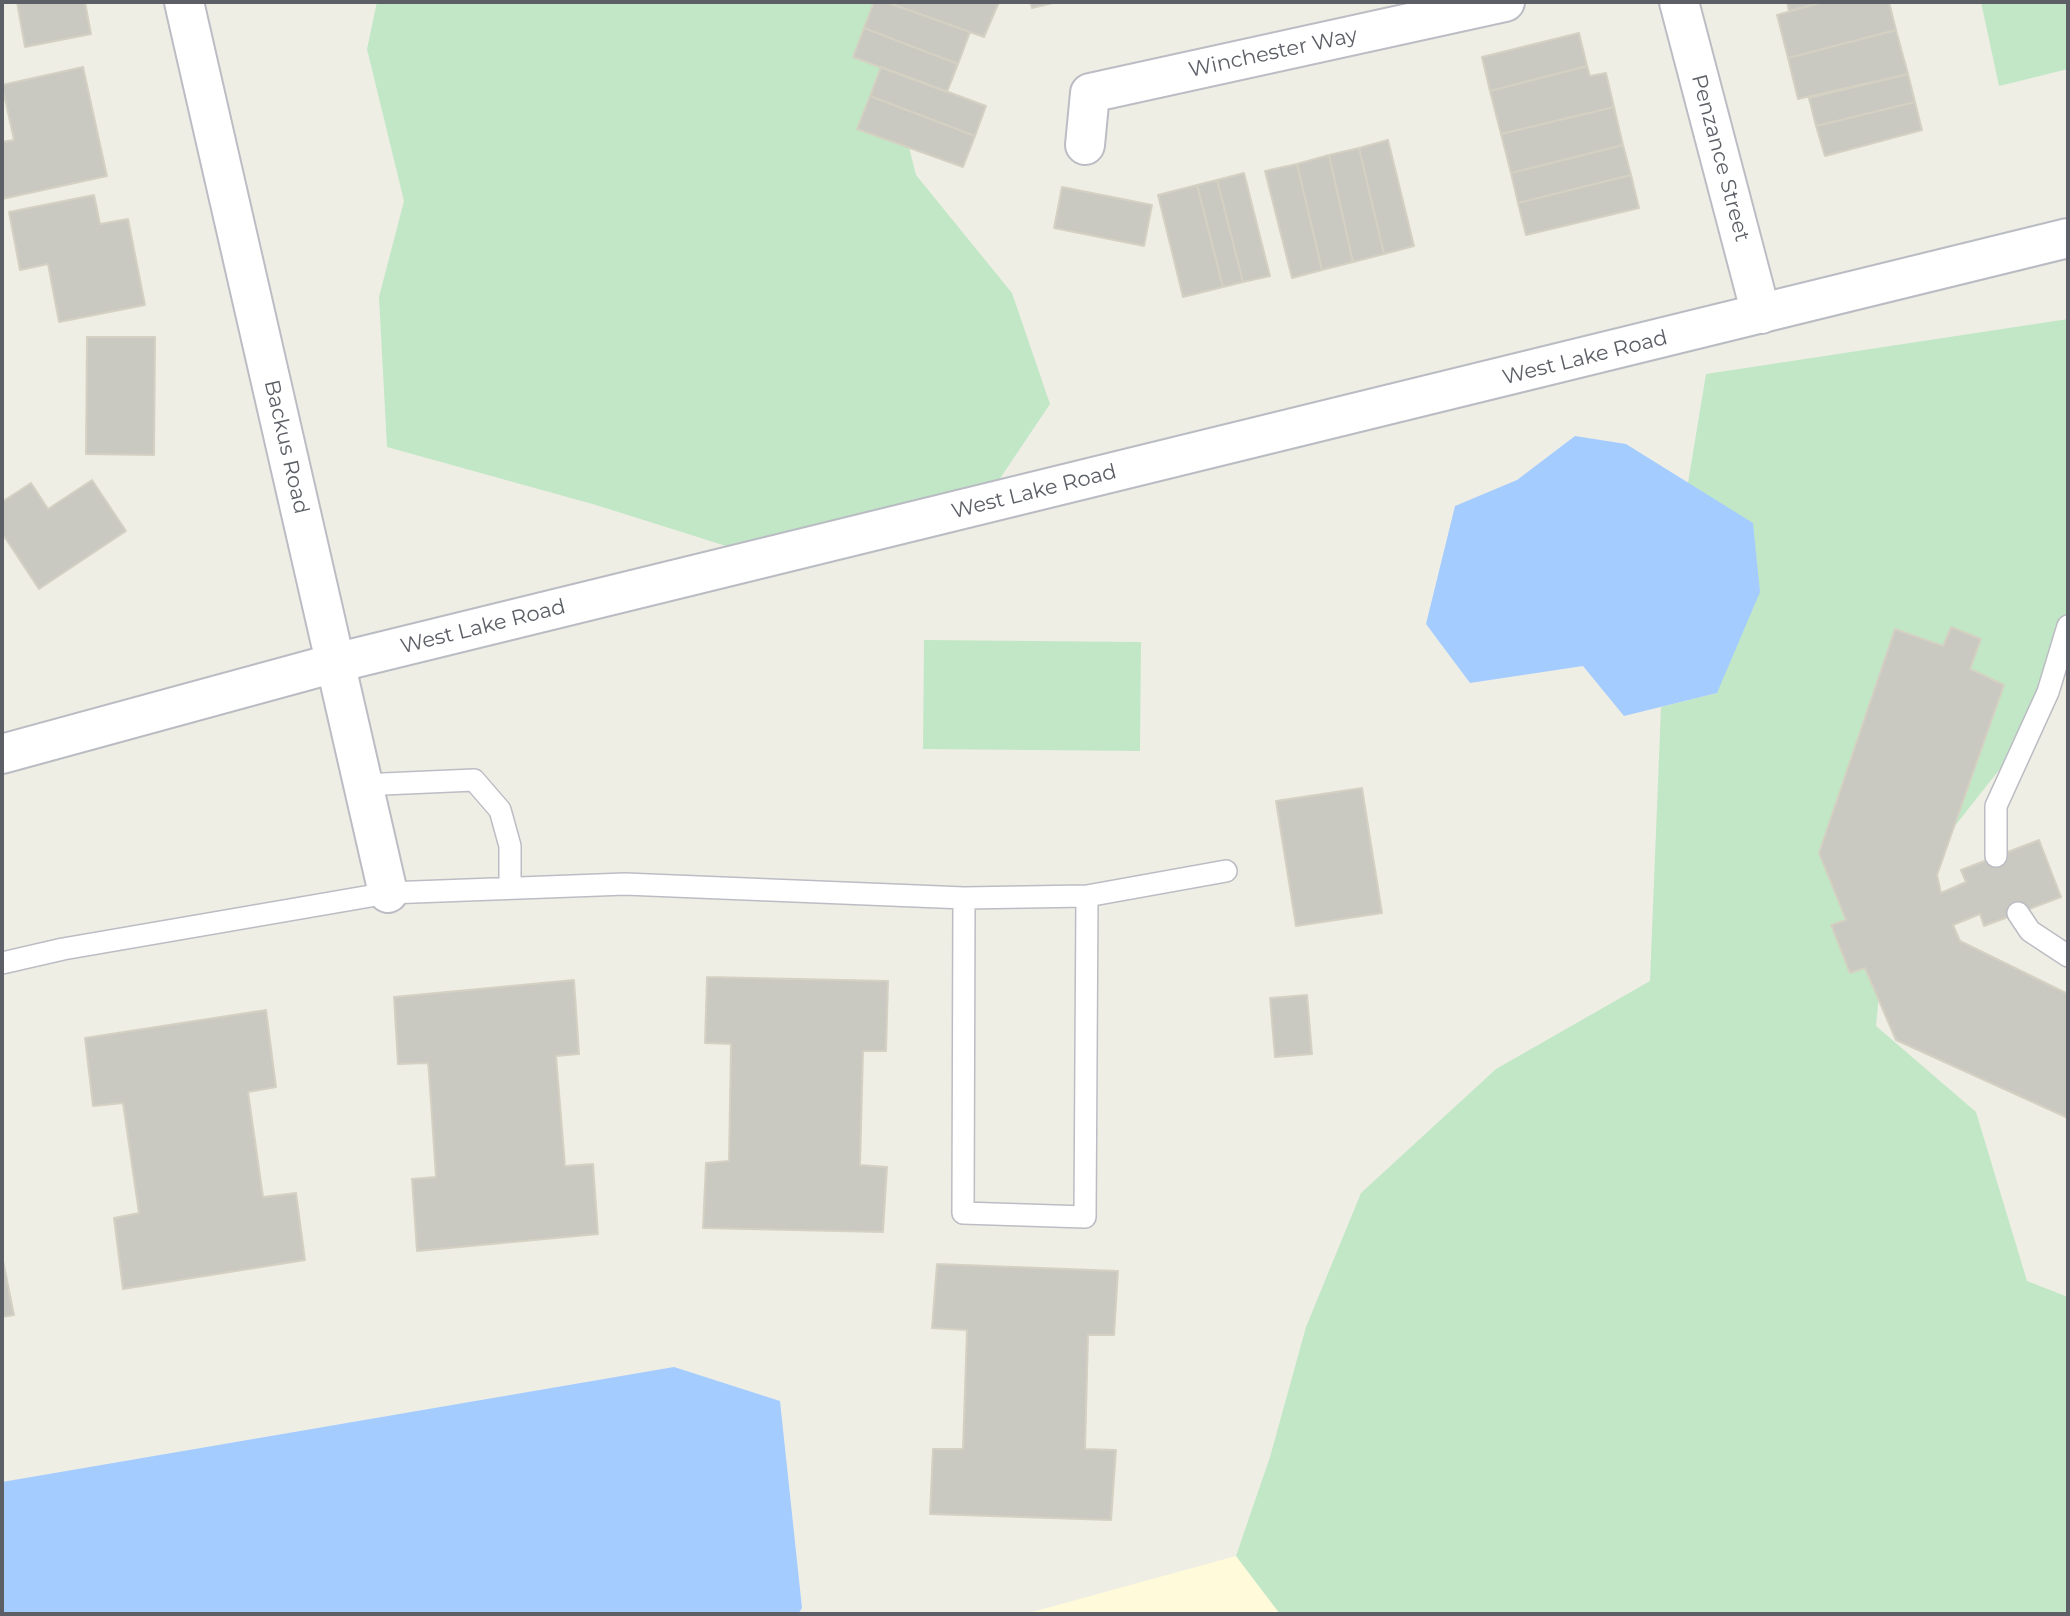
<!DOCTYPE html>
<style>
body{margin:0}
#map{position:relative;width:2070px;height:1616px;overflow:hidden;background:#efeee5;font-family:Montserrat,sans-serif}
canvas{display:block}
.frame{position:absolute;inset:0;border:4px solid #5c5f66;pointer-events:none}
</style>
<div id="map">
<canvas width="2070" height="1616"></canvas>
<div class="frame"></div>
</div>
<script>
const ctx = document.querySelector('canvas').getContext('2d');
ctx.lineJoin = 'round';
function fill(path, color) {
  ctx.fillStyle = color;
  ctx.fill(path, 'evenodd');
}
function shape(rows) {
  const path = new Path2D();
  for (const r of rows) {
    path.moveTo(r[0], r[1]);
    for (let i = 2; i < r.length; i += 2) path.lineTo(r[i], r[i + 1]);
  }
  return path;
}
function strokePath(path, color, width, dash) {
  ctx.strokeStyle = color;
  ctx.lineWidth = width;
  ctx.lineCap = dash ? 'butt' : 'round';
  ctx.setLineDash(dash || []);
  ctx.stroke(path);
}
function label(font, color, halo, rows, align = 'center') {
  ctx.font = font + ' Montserrat,sans-serif';
  ctx.lineWidth = 6;
  ctx.setLineDash([]);
  ctx.textBaseline = 'middle';
  ctx.strokeStyle = halo;
  ctx.fillStyle = color;
  for (const [text, x, y, turn = 0] of rows) {
    ctx.save();
    ctx.translate(x, y);
    ctx.rotate((+turn || 0) * Math.PI / 180);
    ctx.textAlign = isNaN(turn) ? turn : align;
    if (halo) ctx.strokeText(text, 0, 0);
    ctx.fillText(text, 0, 0);
    ctx.restore();
  }
}
fill(shape([
 [1236,1556,1280,1614,1025,1614]
]), '#fffbda');
fill(shape([
 [377,2,892,2,880,34,916,175,1012,293,1050,404,999,480,726,546,596,505,387,447,379,297,404,201,367,49],
 [1981,2,2068,2,2068,69,1999,86],
 [2068,319,2068,640,2014,751,1887,912,1876,1026,1976,1112,2027,1281,2068,1297,2068,1614,1280,1614,1236,1556,1270,1457,1306,1327,1361,1193,1496,1069,1650,981,1661,707,1717,693,1752,523,1688,483,1706,374],
 [924,640,1141,642,1140,751,923,749]
]), '#c1e7c6');
fill(shape([
 [1575,436,1626,444,1753,523,1760,592,1717,693,1624,716,1583,666,1470,683,1426,624,1455,506,1517,480],
 [674,1367,780,1401,802,1608,798,1614,2,1614,2,1482]
]), '#a5ccff');
const building = shape([
 [17,2,85,2,91,34,25,47,17,2],
 [874,2,886,2,970,32,958,64,864,28,874,2],
 [886,2,999,2,984,37,886,2],
 [1030,2,1057,2,1032,8,1030,2],
 [1787,2,1823,2,1789,11,1787,2],
 [1823,2,1889,2,1896,30,1788,58,1777,15,1823,2],
 [864,28,958,64,947,92,853,57,864,28],
 [1896,30,1908,74,1798,99,1788,58,1896,30],
 [1579,33,1587,66,1490,91,1482,57,1579,33],
 [1587,66,1590,76,1606,73,1614,107,1501,134,1490,91,1587,66],
 [83,67,107,176,2,199,2,142,14,140,2,85,83,67],
 [881,67,986,106,975,136,870,96,881,67],
 [1908,74,1915,102,1816,126,1809,98,1908,74],
 [870,96,975,136,963,167,857,129,870,96],
 [1915,102,1922,130,1825,156,1816,126,1915,102],
 [1614,107,1623,145,1511,173,1501,134,1614,107],
 [1388,140,1414,246,1384,254,1359,148,1388,140],
 [1623,145,1631,175,1518,203,1511,173,1623,145],
 [1359,148,1384,254,1353,262,1329,155,1359,148],
 [1329,155,1353,262,1322,270,1297,164,1329,155],
 [1297,164,1322,270,1292,278,1265,171,1297,164],
 [1244,173,1270,276,1243,282,1217,180,1244,173],
 [1631,175,1639,208,1526,235,1518,203,1631,175],
 [1217,180,1243,282,1223,287,1197,185,1217,180],
 [1197,185,1223,287,1183,297,1158,195,1197,185],
 [1062,187,1152,205,1144,246,1054,228,1062,187],
 [94,195,100,224,128,219,145,305,59,322,48,264,20,270,9,212,94,195],
 [87,337,155,337,154,455,86,454,87,337],
 [92,480,126,531,39,589,2,533,2,502,31,483,48,509,92,480],
 [1951,627,1981,639,1970,669,2004,685,1937,875,1941,893,1966,882,1961,870,2039,840,2061,897,1984,926,1980,914,1953,925,1960,941,2068,994,2068,1118,1896,1040,1865,968,1850,973,1831,925,1846,920,1819,853,1895,629,1943,646,1951,627],
 [1362,788,1382,913,1296,926,1276,801,1362,788],
 [707,977,888,981,886,1051,863,1051,860,1165,887,1167,883,1232,703,1228,706,1163,729,1161,731,1044,705,1043,707,977],
 [574,980,579,1054,556,1056,565,1166,593,1164,598,1234,417,1251,412,1179,436,1177,429,1073,428,1063,398,1064,394,997,574,980],
 [1307,995,1312,1054,1275,1057,1270,998,1307,995],
 [266,1010,276,1087,248,1092,263,1197,296,1193,305,1260,123,1289,114,1218,139,1213,123,1103,93,1106,85,1038,266,1010],
 [2,1256,14,1315,2,1317,2,1256],
 [937,1264,1118,1271,1114,1335,1088,1335,1085,1449,1116,1450,1111,1520,930,1514,933,1449,963,1449,967,1330,932,1328,937,1264]
]);
fill(building, '#cac9c1');
strokePath(building, '#d4d1c3', 2);
const lane = shape([
 [361,785,474,780,500,810,510,846,510,888],
 [1996,856,1996,806,2048,692,2068,626],
 [964,898,963,1213,1085,1217,1087,896],
 [2018,913,2030,931,2068,956],
 [2,963,63,949,388,893,625,884,964,898,1087,896,1226,871]
]);
const street = shape([
 [184,2,388,893],
 [1679,2,1761,314],
 [1085,145,1090,93,1505,2]
]);
const secondary = shape([
 [2,754,335,663,2068,238]
]);
strokePath(lane, '#bcbdc4', 24);
strokePath(street, '#bcbdc4', 42);
strokePath(secondary, '#babcc3', 42);
strokePath(lane, '#fff', 21);
strokePath(street, '#fff', 38);
strokePath(secondary, '#fff', 38);
label('21px', '#5c5f66', '#fff', [
 ["Winchester Way",1273,53,-12],
 ["Penzance Street",1720,158,75],
 ["West Lake Road",1585,358,-14],
 ["Backus Road",286,447,77],
 ["West Lake Road",1034,492,-14],
 ["West Lake Road",483,627,-14]
]);
</script>
